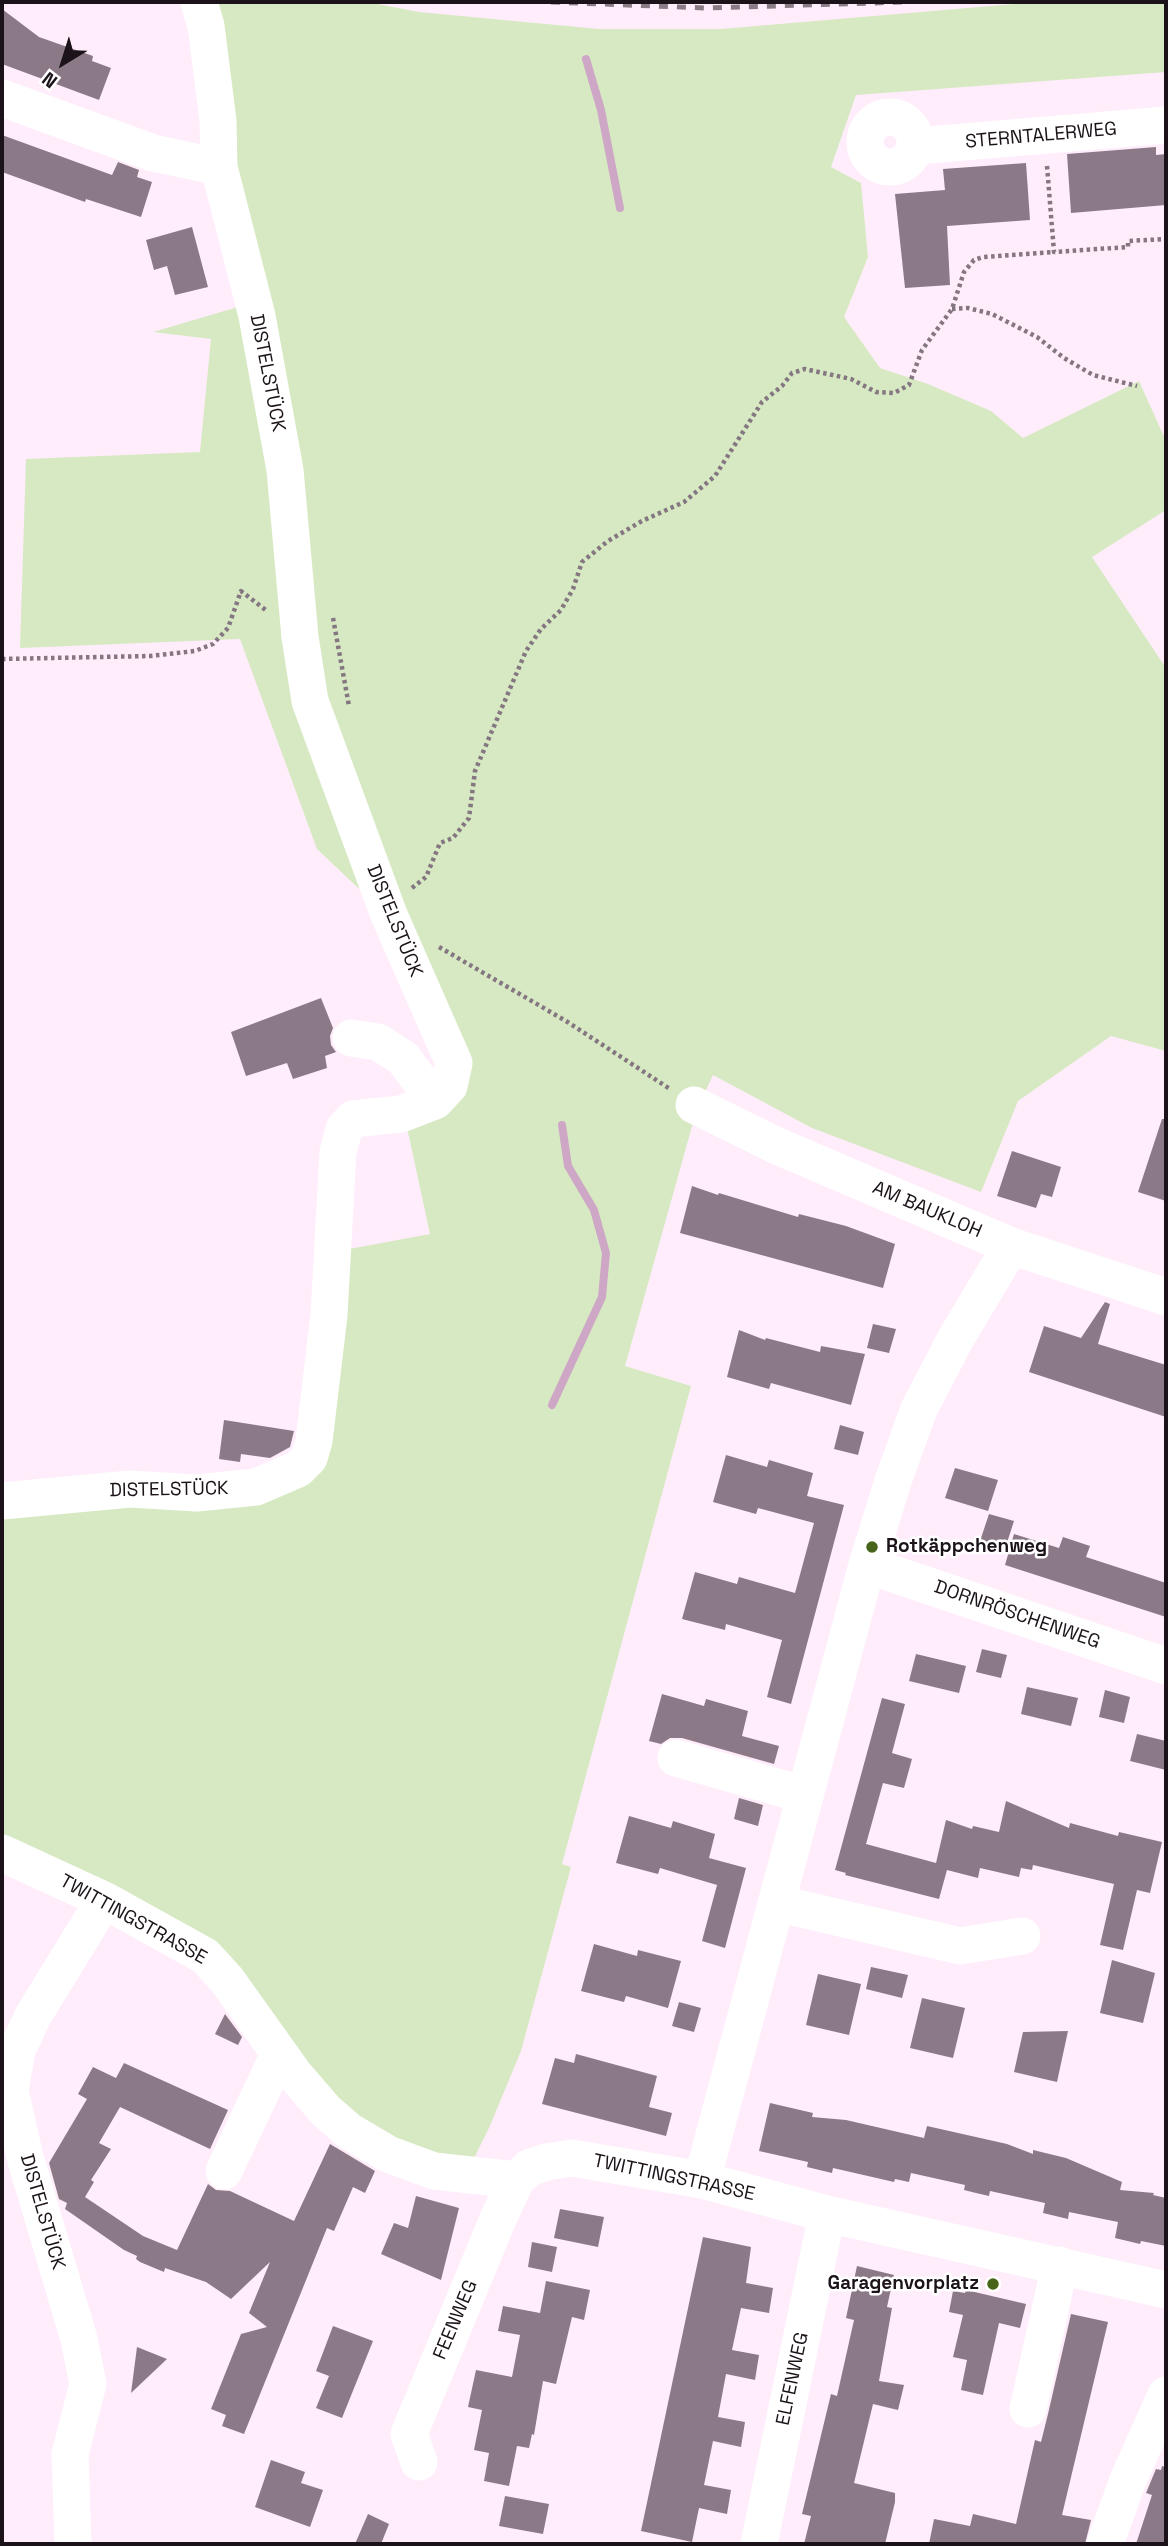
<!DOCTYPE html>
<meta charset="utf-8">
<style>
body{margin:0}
#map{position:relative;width:1168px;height:2546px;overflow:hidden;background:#ffedfb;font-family:"Space Grotesk",sans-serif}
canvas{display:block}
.frame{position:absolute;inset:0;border:4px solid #1b1319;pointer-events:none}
.north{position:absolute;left:28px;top:28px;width:70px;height:70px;-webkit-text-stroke:5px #fff;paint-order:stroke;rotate:218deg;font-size:19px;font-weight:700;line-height:28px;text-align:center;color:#1b1319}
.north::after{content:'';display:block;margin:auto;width:24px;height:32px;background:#1b1319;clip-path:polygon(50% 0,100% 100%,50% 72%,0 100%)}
</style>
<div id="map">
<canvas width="1168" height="2546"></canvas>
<div class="frame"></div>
<div class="north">N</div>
</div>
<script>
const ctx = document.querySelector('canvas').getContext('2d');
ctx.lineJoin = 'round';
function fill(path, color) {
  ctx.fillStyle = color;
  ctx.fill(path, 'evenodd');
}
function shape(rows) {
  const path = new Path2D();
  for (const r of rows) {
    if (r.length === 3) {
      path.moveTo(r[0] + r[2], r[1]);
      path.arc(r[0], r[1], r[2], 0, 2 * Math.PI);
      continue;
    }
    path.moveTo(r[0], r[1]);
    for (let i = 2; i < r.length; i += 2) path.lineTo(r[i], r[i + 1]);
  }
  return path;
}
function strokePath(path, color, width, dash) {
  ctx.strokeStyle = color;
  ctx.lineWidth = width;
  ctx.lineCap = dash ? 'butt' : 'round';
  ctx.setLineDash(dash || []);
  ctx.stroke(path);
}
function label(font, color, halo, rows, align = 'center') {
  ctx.font = font + ' "Space Grotesk",sans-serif';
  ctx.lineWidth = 5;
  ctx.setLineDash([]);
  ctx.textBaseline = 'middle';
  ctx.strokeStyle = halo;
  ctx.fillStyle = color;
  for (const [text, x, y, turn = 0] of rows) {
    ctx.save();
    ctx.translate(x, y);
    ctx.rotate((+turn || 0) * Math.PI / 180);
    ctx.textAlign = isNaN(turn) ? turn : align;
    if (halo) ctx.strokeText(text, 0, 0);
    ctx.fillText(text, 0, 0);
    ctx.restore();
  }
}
fill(shape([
 [212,2,367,2,419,12,599,29,721,29,1038,2,1166,2,1166,72,856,95,831,167,861,183,868,257,844,317,880,368,928,384,991,411,1023,438,1139,381,1166,441,1166,510,1092,557,1166,668,1166,1051,1111,1036,1018,1101,981,1192,812,1128,713,1075,696,1112,625,1366,691,1386,562,1864,571,1867,521,2051,489,2128,471,2164,364,2131,237,1983,2,1848,2,1501,298,1469,333,1252,430,1234,405,1118,443,1104,410,937,317,849,240,639,20,648,26,459,200,452,211,339,153,332,238,307,232,165]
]), '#d7e9c2');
strokePath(shape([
 [586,59,601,110,620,208],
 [552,1405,602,1297,606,1253,594,1210,568,1166,562,1125]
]), '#cea7c6', 8);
fill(shape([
 [2,9,39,37,93,56,92,61,111,68,99,100,2,64],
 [2,135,112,175,118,162,139,170,137,177,152,182,141,217,86,199,85,202,2,172],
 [1156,147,1156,155,1166,154,1166,205,1071,213,1067,154],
 [1026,163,1030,220,947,226,950,285,905,288,895,194,945,190,943,169],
 [192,227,208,287,175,295,167,266,154,270,146,240],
 [321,998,333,1028,330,1036,331,1045,336,1052,325,1056,327,1068,293,1079,287,1063,246,1076,231,1032],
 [1162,1119,1166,1119,1166,1201,1138,1192],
 [1012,1151,1061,1167,1052,1197,1041,1194,1036,1208,997,1196],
 [692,1186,718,1195,719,1193,798,1217,799,1214,846,1226,895,1244,883,1288,680,1233],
 [1105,1302,1110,1304,1098,1344,1166,1365,1166,1417,1029,1372,1044,1326,1081,1338],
 [873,1324,896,1329,889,1353,867,1348],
 [739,1330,765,1340,766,1338,820,1352,821,1346,865,1354,851,1405,771,1383,769,1389,727,1377],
 [224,1420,294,1431,290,1447,270,1458,241,1454,240,1462,219,1459],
 [840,1425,864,1432,858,1455,834,1449],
 [726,1455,767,1467,769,1460,813,1473,807,1496,844,1505,791,1704,767,1697,782,1640,726,1624,725,1630,682,1619,695,1572,737,1584,739,1577,795,1593,814,1523,758,1508,756,1514,713,1502],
 [955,1468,998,1480,988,1511,945,1498],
 [989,1514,1014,1521,1005,1549,980,1541],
 [1014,1534,1059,1548,1063,1537,1090,1546,1086,1557,1166,1583,1166,1617,1005,1565],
 [982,1649,1007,1655,1001,1678,976,1672],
 [916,1654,966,1666,959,1693,909,1681],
 [1027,1687,1078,1698,1071,1726,1021,1714],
 [1105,1690,1130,1697,1124,1723,1099,1717],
 [662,1694,704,1706,706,1699,748,1711,742,1736,779,1746,774,1764,682,1738,670,1738,661,1744,649,1741],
 [882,1698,905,1704,892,1753,912,1759,904,1788,883,1783,866,1844,936,1863,946,1820,972,1829,973,1826,999,1832,1006,1801,1069,1828,1070,1823,1118,1836,1119,1832,1162,1842,1150,1893,1137,1890,1123,1950,1100,1945,1114,1884,1033,1865,1032,1870,1021,1868,1019,1877,980,1868,978,1878,947,1870,939,1899,845,1875,846,1873,835,1870],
 [1137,1734,1166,1741,1166,1770,1130,1761],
 [739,1798,763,1805,758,1826,734,1819],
 [629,1816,671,1828,673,1821,715,1834,709,1858,746,1868,725,1948,702,1941,717,1885,660,1868,658,1874,616,1863],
 [594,1944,637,1956,638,1950,681,1961,668,2008,626,1996,624,2002,581,1991],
 [1112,1960,1155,1973,1143,2023,1100,2013],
 [871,1967,908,1975,902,1998,866,1989],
 [818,1974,861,1984,849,2035,806,2025],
 [922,1998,965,2008,953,2058,910,2048],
 [679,2002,701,2008,694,2032,672,2026],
 [225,2014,242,2037,238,2045,215,2034],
 [1068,2031,1057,2082,1014,2072,1023,2032],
 [576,2054,657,2076,649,2107,672,2113,666,2136,542,2104,555,2058,574,2063],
 [124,2063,228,2110,210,2149,120,2107,99,2143,111,2149,91,2180,94,2182,85,2197,143,2236,177,2250,208,2184,216,2190,230,2191,294,2221,330,2144,375,2171,365,2193,353,2187,334,2231,327,2228,244,2434,222,2426,226,2415,211,2409,241,2334,267,2327,249,2313,270,2262,231,2299,206,2282,165,2268,164,2272,140,2262,136,2259,137,2256,124,2250,65,2209,67,2203,59,2199,49,2163,87,2099,78,2094,93,2067,116,2078],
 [770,2103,813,2113,812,2117,846,2120,924,2138,927,2126,1007,2144,1033,2154,1033,2150,1066,2158,1122,2182,1120,2190,1154,2193,1153,2195,1166,2198,1166,2246,1141,2241,1140,2244,1115,2238,1118,2222,1069,2212,1068,2219,1043,2213,1045,2203,990,2191,989,2196,976,2193,964,2190,965,2185,911,2173,909,2182,895,2179,894,2182,833,2168,832,2173,807,2167,808,2162,759,2151],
 [416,2196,459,2208,441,2280,381,2254,394,2223,408,2228],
 [560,2209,604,2217,598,2247,554,2238],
 [703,2237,751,2247,746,2283,773,2288,769,2313,741,2308,732,2350,759,2355,755,2380,726,2374,718,2417,745,2422,741,2447,713,2441,704,2485,731,2490,727,2514,699,2508,692,2542,641,2531],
 [532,2242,557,2247,552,2272,528,2267],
 [857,2266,894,2275,887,2307,892,2308,879,2381,904,2385,898,2410,873,2404,854,2483,895,2493,895,2502,885,2544,804,2544,811,2516,802,2514,831,2394,837,2396,854,2320,846,2318],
 [546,2281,590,2290,584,2320,572,2317,556,2384,543,2381,534,2435,532,2434,529,2448,517,2446,509,2486,484,2481,489,2453,474,2450,482,2410,468,2407,476,2370,512,2377,520,2335,498,2331,503,2306,540,2313],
 [966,2290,1026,2304,1020,2328,999,2323,983,2395,961,2390,967,2360,953,2357,963,2315,949,2312,953,2291,965,2293],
 [1071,2314,1108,2322,1062,2515,1091,2520,1085,2544,929,2544,934,2519,970,2526,973,2514,1016,2524,1035,2440,1041,2442,1048,2414],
 [333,2326,373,2341,342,2418,316,2408,329,2376,316,2371],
 [137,2347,167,2359,131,2393],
 [271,2460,305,2472,301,2483,323,2490,310,2527,255,2507],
 [1162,2466,1166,2467,1166,2544,1136,2544,1152,2495,1146,2493,1156,2469,1161,2470],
 [505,2496,549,2504,543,2534,499,2526],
 [368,2514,389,2524,381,2544,355,2544]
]), '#8c7988');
strokePath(shape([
 [1047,166,1054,252,1128,247,1128,241,1166,239],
 [952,309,968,308,992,314,1037,337,1064,358,1093,375,1137,386],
 [333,618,349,706],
 [2,659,150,656,195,651,213,644,228,628,241,591,267,611],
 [412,888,426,877,440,843,453,838,469,818,475,771,526,651,541,629,561,610,573,589,582,562,608,541,642,521,684,502,715,476,762,402,782,386,792,373,805,369,851,379,876,392,894,393,909,385,922,350,952,309,964,272,974,260,983,257,1054,252],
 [439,947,566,1021,670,1089]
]), '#847781', 4.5, [3.5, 3.5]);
strokePath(shape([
 [2,98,153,153,219,167],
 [890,142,25],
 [916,146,1166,125],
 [351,1038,378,1042,403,1058,435,1101],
 [694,1105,775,1145,1011,1246,1166,1297],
 [2,1501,130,1489,197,1493,256,1487,298,1469,309,1458,314,1441,329,1315,338,1152,344,1129,353,1119,401,1114,435,1101,449,1086,454,1063,389,915,310,701,300,637,285,470,257,316,219,167,218,121,206,26,199,2],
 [867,1565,1166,1666],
 [676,1758,805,1795],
 [2,1853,104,1900,205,1956,227,1980,294,2074,326,2111,349,2131,388,2154,434,2171,516,2180],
 [776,1903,960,1946,1022,1936],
 [224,2171,279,2054],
 [702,2180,867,1565,893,1481,919,1409,956,1338,1011,1246],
 [1028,2409,1060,2265],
 [419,2462,409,2434,498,2219,516,2180,529,2168,546,2162,572,2158,702,2180,827,2214,1166,2290],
 [73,2544,70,2454,88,2384,79,2339,25,2157,10,2091,17,2050,33,2016,104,1900],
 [759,2544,827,2214],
 [1105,2544,1128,2480,1166,2395]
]), '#fff', 37);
strokePath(shape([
 [551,2,706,8,904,2]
]), '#897c86', 5, [9, 9]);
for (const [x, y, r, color] of [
 [872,1547,7,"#476418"],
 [993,2284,7,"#476418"]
]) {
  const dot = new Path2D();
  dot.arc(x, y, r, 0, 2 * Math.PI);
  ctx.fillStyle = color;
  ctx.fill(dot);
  strokePath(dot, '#fff', 2.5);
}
label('19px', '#1b1319', '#fff', [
 ["STERNTALERWEG",1041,136,-5],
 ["DISTELSTÜCK",267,373,79],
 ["DISTELSTÜCK",394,921,68],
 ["AM BAUKLOH",927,1210,23],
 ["DISTELSTÜCK",169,1490,-1],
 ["DORNRÖSCHENWEG",1017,1615,19],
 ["TWITTINGSTRASSE",133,1920,29],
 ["TWITTINGSTRASSE",674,2178,12],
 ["DISTELSTÜCK",42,2212,74],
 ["FEENWEG",456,2320,-67],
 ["ELFENWEG",793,2379,-78]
]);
label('bold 19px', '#1b1319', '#fff', [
 ["Rotkäppchenweg",886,1547],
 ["Garagenvorplatz",979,2284,"right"]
], 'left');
</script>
